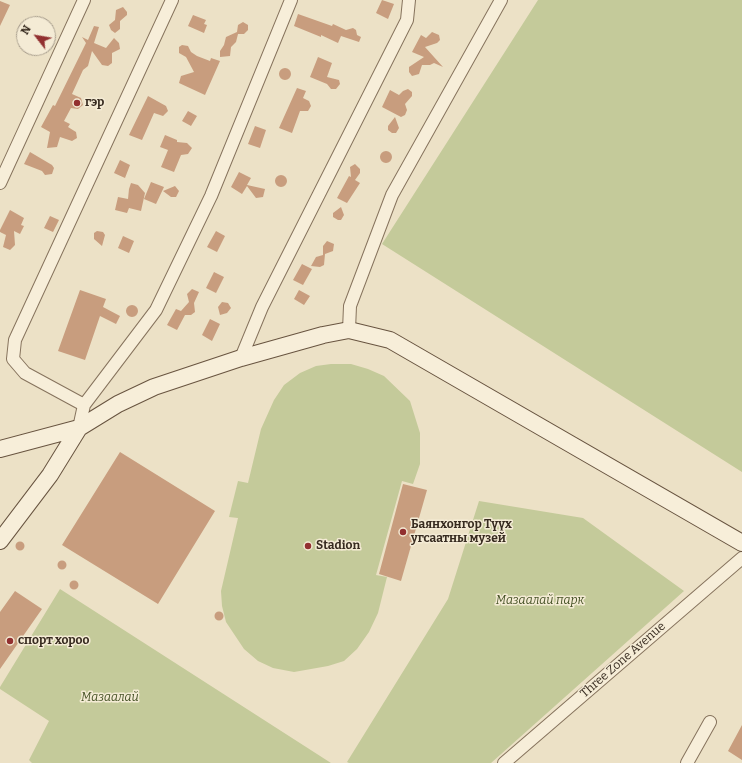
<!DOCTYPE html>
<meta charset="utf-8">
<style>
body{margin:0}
#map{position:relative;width:742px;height:763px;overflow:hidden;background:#ece1c6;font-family:Bitter,serif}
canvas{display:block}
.north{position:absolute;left:16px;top:16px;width:40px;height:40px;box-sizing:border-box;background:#f4ebd5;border:1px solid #a89e8d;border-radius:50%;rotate:301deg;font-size:11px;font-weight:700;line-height:16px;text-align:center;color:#372b20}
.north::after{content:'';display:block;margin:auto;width:14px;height:18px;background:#923030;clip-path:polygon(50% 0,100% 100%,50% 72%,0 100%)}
</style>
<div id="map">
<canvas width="742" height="763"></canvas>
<div class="north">N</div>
</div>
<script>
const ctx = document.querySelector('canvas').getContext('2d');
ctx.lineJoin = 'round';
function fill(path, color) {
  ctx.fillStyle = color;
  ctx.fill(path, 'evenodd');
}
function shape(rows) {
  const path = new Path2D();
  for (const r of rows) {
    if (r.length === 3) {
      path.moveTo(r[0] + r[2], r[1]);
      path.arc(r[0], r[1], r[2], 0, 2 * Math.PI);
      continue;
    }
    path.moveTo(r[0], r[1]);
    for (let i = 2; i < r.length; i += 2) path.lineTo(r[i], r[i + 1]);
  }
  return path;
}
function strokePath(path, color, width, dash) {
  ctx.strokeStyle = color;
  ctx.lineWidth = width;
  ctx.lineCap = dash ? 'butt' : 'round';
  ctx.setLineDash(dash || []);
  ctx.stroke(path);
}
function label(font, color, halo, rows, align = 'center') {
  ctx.font = font + ' Bitter,serif';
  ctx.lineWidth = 3;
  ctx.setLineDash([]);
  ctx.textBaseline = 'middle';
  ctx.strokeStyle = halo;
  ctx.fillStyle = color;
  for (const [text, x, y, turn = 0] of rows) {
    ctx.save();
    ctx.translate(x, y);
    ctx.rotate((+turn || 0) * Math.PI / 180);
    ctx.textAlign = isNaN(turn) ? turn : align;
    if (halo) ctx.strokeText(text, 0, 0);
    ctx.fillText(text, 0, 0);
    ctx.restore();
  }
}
fill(shape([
 [538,0,742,0,742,472,382,244],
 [331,364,351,364,368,369,384,376,410,401,420,433,420,464,413,484,402,481,376,575,387,577,378,613,369,632,357,649,344,661,328,666,294,672,273,668,258,661,244,649,226,622,222,606,221,591,238,518,229,517,238,481,248,483,261,429,274,400,284,385,300,373,316,366],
 [479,501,583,518,684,591,491,763,349,763,347,762,448,599],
 [60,589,331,763,32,763,29,760,49,721,0,689,0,687]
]), '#c4ca9a');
fill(shape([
 [382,0,394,4,388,19,376,13],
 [0,1,10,5,0,26],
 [123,7,127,12,127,15,120,21,120,29,115,33,111,30,109,25,115,20,116,10],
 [298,14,332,26,333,24,346,30,353,28,356,30,357,35,361,37,359,42,341,36,338,43,321,35,321,37,294,26],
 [193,15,206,20,204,24,207,25,204,33,188,26],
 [243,22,248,25,248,30,244,34,238,34,236,42,231,47,230,56,220,57,220,51,224,45,226,37,237,32,238,25],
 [94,26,99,27,94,43,106,48,114,38,119,43,120,49,112,53,112,63,108,66,102,65,92,51,88,66,83,70,72,94,81,98,83,105,78,109,71,108,64,121,70,124,68,127,76,132,77,138,72,141,60,137,57,147,47,148,50,132,41,127,53,105,55,106,86,43,82,37,88,40],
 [432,32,439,35,440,40,437,43,425,47,443,67,434,63,430,65,422,65,419,74,412,76,409,72,409,67,424,57,412,52,421,35,426,38],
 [182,45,188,46,191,52,197,56,210,61,211,58,220,61,205,95,179,83,181,76,194,72,186,57,179,53,179,47],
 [318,57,332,63,327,77,339,80,340,84,336,89,331,89,327,84,310,77],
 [285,74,6],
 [297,88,306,91,303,98,309,101,311,106,308,111,300,111,292,133,279,128],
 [408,89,412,92,412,96,405,104,407,110,405,115,401,117,382,107,390,90,399,95,403,91],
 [148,96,166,106,168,111,163,116,154,113,142,140,129,135],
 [188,111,197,116,191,126,182,121],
 [395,117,399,128,396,133,392,133,388,130,388,126],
 [255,126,266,130,260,148,248,144],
 [165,135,177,140,177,142,187,143,192,148,188,154,181,155,174,172,161,167,168,150,160,147],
 [386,157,6],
 [30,152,52,165,54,168,52,174,45,175,42,171,24,164],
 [120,160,130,165,125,178,114,173],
 [355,164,360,169,360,173,355,180,360,183,347,203,337,198,349,176,351,177,350,167],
 [239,172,251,178,247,185,265,189,263,197,256,198,247,186,242,194,231,187],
 [281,181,6],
 [151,182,164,187,156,204,144,199],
 [131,183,138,185,145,193,141,211,129,208,127,213,115,210,118,197,128,199,129,189],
 [175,186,179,191,176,197,171,197,163,191],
 [341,207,344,215,341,220,338,220,333,217,333,213],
 [10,210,24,218,21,225,24,226,20,234,14,231,15,245,10,250,3,247,6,235,0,232,0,230],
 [50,216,59,220,53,232,44,228],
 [97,231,103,232,105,235,102,246,94,239,94,233],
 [216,231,225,236,217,252,207,247],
 [123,236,134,241,129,253,118,248],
 [327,241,334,244,333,251,325,254,324,265,320,267,311,266,316,257,323,255,323,246],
 [302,264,312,269,303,285,293,280],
 [214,272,224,277,216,293,206,288],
 [192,289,199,292,194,303,195,312,191,315,185,315,177,330,167,325,176,309,181,311,189,302,187,294],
 [80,290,106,299,103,307,120,316,116,324,100,316,85,360,58,351],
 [299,290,310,296,304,305,294,299],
 [222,302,228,303,231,308,227,313,220,315,218,307],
 [132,311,6],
 [210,319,220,324,212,341,202,335],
 [120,452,215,511,158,604,62,545],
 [403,484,427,490,401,581,379,574],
 [20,546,4.5],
 [62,565,4.5],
 [74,585,4.5],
 [15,591,42,609,0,669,0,612],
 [219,616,4.5],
 [742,725,742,760,728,751]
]), '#c89d7e');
const street = shape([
 [0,183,84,0],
 [349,330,350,306,392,195,501,0],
 [241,358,262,307,407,20,409,0],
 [84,405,25,373,13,359,15,340,172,0],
 [79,428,84,405,156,310,211,196,291,0],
 [504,763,742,558],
 [687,763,710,722]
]);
const secondary = shape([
 [0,449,79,428],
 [0,541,50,475,79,428,118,404,154,387,241,358,323,335,349,330,390,340,742,543]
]);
strokePath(street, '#86735d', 14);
strokePath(secondary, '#685440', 18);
strokePath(street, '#f7eed9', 12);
strokePath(secondary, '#f7eed9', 16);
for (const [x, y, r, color] of [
 [77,103,4,"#923030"],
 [403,532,4,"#923030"],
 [308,546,4,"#923030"],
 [10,641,4,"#923030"]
]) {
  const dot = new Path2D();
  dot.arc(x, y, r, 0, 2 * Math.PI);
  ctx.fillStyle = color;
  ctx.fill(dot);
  strokePath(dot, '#f4ebd5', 1.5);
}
label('bold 12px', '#372b20', '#f4ebd5', [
 ["гэр",85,103],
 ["Баянхонгор Түүх",411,525],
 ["угсаатны музей",411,539],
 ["Stadion",316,546],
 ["спорт хороо",18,641]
], 'left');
label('italic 12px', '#475327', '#f4ebd5', [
 ["Мазаалай парк",540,601],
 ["Мазаалай",110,698]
]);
label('12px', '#372b20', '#f4ebd5', [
 ["Three Zone Avenue",623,660,-41]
]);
</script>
